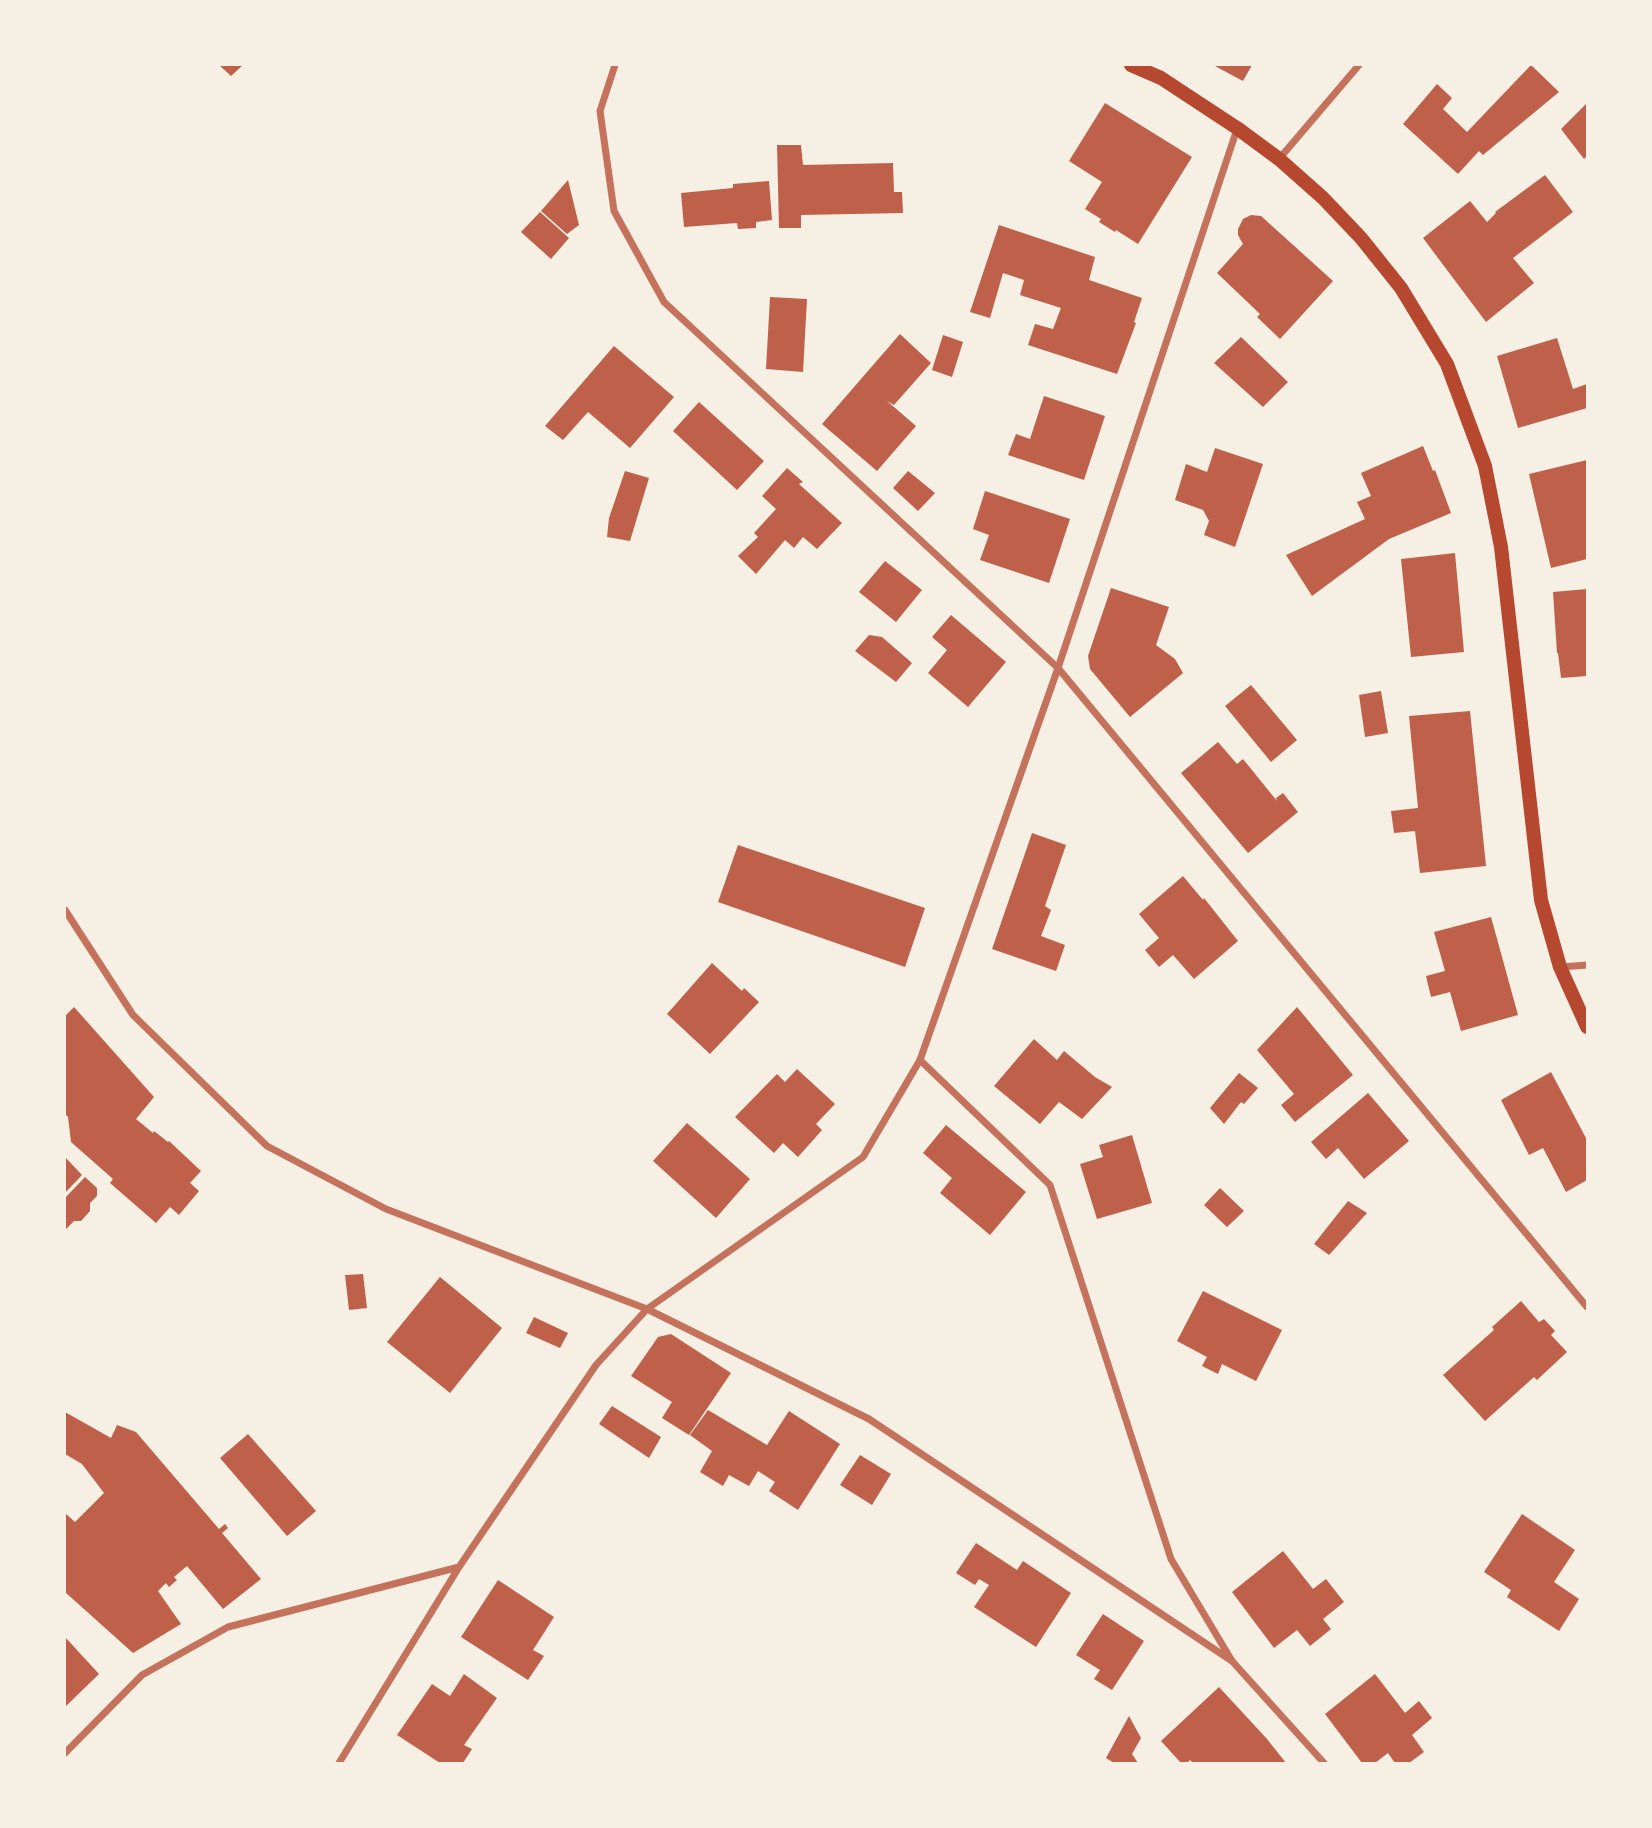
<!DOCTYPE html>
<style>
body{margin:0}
#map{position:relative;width:1652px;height:1828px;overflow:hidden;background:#f6efe4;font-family:"Noto Sans",sans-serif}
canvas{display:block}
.frame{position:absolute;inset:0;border:66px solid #f6efe4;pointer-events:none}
</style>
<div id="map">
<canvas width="1652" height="1828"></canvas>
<div class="frame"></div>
</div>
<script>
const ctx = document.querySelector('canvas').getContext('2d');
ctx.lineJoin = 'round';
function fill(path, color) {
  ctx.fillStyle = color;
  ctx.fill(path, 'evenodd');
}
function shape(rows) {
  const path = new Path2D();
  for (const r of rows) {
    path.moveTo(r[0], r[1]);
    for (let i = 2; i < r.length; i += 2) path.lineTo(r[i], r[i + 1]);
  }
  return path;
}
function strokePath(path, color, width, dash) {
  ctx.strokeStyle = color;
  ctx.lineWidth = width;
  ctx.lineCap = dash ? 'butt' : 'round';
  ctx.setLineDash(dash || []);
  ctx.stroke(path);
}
fill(shape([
 [219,65,243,65,231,76],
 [1213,65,1252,65,1243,81],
 [1531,65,1559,92,1483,155,1479,151,1458,174,1403,124,1437,84,1452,98,1443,109,1467,132],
 [1105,103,1192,157,1138,244,1116,230,1115,232,1099,222,1101,219,1085,209,1102,182,1069,161],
 [1587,103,1587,156,1584,159,1561,129],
 [777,145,801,145,803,165,893,163,894,192,902,192,903,213,801,215,801,228,779,228],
 [1545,175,1573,212,1513,258,1534,283,1486,322,1423,238,1470,201,1487,222,1496,213,1495,212],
 [568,180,579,225,567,234,541,211],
 [769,181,772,220,756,222,756,228,738,229,737,223,684,227,681,193,733,188,733,184],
 [540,212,569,238,551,259,521,232],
 [1251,215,1261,216,1333,281,1280,339,1257,317,1260,314,1217,273,1243,244,1238,235,1238,229,1243,219],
 [999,225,1095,257,1089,280,1142,298,1134,322,1136,323,1117,374,1028,345,1035,324,1053,329,1061,308,1020,295,1024,280,1003,273,990,318,970,312],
 [770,297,807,299,803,372,766,369],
 [900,334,931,363,894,405,887,401,916,426,877,471,822,424],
 [943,335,963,342,952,377,932,370],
 [1241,337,1288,382,1263,407,1214,363],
 [1557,338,1573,389,1587,384,1587,408,1518,428,1497,356],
 [614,346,674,397,630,448,588,412,563,440,545,426],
 [1044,396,1105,416,1084,480,1008,455,1016,434,1030,439],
 [699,402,764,461,737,490,673,431],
 [1423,446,1433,471,1435,470,1451,513,1389,539,1312,596,1286,555,1365,519,1357,502,1371,496,1361,473],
 [1215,448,1263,464,1235,547,1204,535,1209,521,1203,510,1175,500,1186,464,1207,472],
 [1587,460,1587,559,1551,568,1529,474],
 [787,468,803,482,799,484,842,523,817,549,803,537,794,548,785,540,756,574,738,556,758,537,754,533,776,509,762,496],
 [625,471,649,478,630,541,607,537,609,518],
 [908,471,935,493,918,511,893,488],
 [985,491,1070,519,1049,583,980,560,989,535,973,529],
 [1455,553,1464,652,1411,657,1401,559],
 [885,561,922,590,896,622,859,592],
 [1111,588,1169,607,1156,645,1175,659,1183,673,1130,717,1090,669,1088,656],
 [1587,589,1587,676,1561,678,1558,653,1557,653,1553,592],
 [951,615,1006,662,968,707,928,673,947,650,932,637],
 [869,635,882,637,912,663,896,682,855,651],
 [1251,685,1297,740,1271,762,1225,706],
 [1381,691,1388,733,1365,737,1359,695],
 [1470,711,1486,866,1420,873,1415,831,1394,833,1391,811,1418,808,1409,716],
 [1218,742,1237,764,1243,759,1277,801,1276,798,1283,793,1298,812,1248,853,1181,773],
 [1032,833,1066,845,1045,906,1051,910,1041,936,1065,945,1056,971,992,949],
 [738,845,925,908,905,967,718,902],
 [1183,876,1203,900,1204,898,1238,941,1194,979,1173,955,1159,967,1145,950,1159,938,1139,914],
 [1491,917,1518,1015,1461,1031,1450,992,1431,997,1426,976,1445,971,1434,932],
 [712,963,742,991,744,988,759,1002,710,1054,667,1014],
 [74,1007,154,1097,136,1119,153,1133,154,1131,168,1142,169,1141,201,1171,190,1183,199,1191,179,1215,170,1207,156,1223,110,1183,113,1179,71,1142,68,1117,65,1114,65,1016],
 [1297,1007,1353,1075,1295,1122,1281,1105,1294,1094,1257,1050],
 [1034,1039,1057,1060,1064,1051,1095,1077,1112,1087,1082,1119,1059,1102,1040,1124,994,1086],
 [797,1069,835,1104,816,1124,822,1130,798,1157,783,1143,774,1153,735,1117,777,1074,785,1082],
 [1551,1072,1587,1140,1587,1180,1566,1192,1543,1148,1529,1155,1501,1100],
 [1239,1073,1258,1088,1244,1104,1241,1102,1224,1124,1210,1108],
 [1368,1093,1409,1141,1364,1179,1338,1148,1326,1159,1311,1142],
 [687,1123,750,1179,716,1218,653,1161],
 [946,1125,1026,1192,990,1235,940,1193,952,1178,923,1153],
 [1132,1135,1152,1203,1097,1219,1080,1164,1103,1157,1099,1145],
 [65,1157,82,1175,65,1193],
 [85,1177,97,1188,97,1196,90,1203,90,1211,81,1221,74,1221,65,1230,65,1198],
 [1220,1188,1244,1211,1227,1227,1204,1205],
 [1348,1201,1367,1213,1329,1255,1314,1244],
 [363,1274,367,1308,349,1310,345,1275],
 [440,1277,502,1328,450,1393,387,1342],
 [1203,1291,1282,1330,1256,1381,1222,1364,1218,1374,1202,1366,1207,1357,1177,1341],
 [1521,1301,1539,1322,1544,1319,1555,1331,1551,1335,1567,1352,1537,1380,1534,1377,1485,1421,1443,1375,1494,1330,1492,1327],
 [534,1317,568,1333,560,1348,526,1333],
 [671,1334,731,1373,689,1435,662,1418,672,1402,631,1376,658,1337],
 [612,1406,661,1437,649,1458,599,1424],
 [708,1410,767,1445,789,1411,840,1444,798,1510,769,1491,775,1482,758,1471,749,1486,729,1475,723,1486,700,1472,712,1451,690,1435],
 [65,1412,111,1438,117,1425,136,1432,219,1529,225,1524,228,1528,222,1533,261,1579,223,1609,187,1566,174,1577,177,1580,169,1587,166,1583,158,1591,181,1624,133,1653,65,1592,65,1513,75,1522,104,1493,82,1464,65,1454],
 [248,1434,316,1511,287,1536,220,1458],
 [860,1455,891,1474,872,1505,840,1485],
 [1522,1514,1575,1550,1554,1582,1579,1599,1559,1631,1507,1597,1511,1590,1484,1572],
 [976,1543,1017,1570,1023,1561,1071,1593,1036,1647,974,1607,989,1585,979,1579,975,1585,956,1573],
 [1283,1551,1313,1589,1326,1579,1344,1602,1323,1619,1331,1629,1310,1646,1297,1630,1274,1648,1232,1592],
 [498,1580,554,1617,533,1650,544,1656,528,1680,461,1637],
 [1103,1614,1144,1641,1112,1690,1094,1679,1100,1670,1076,1655],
 [65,1637,99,1674,65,1707],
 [464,1674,497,1698,464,1745,472,1749,463,1763,440,1763,397,1735,432,1684,450,1696],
 [1375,1674,1405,1713,1419,1701,1432,1718,1412,1735,1424,1752,1409,1763,1395,1763,1388,1753,1375,1763,1362,1763,1325,1714],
 [1219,1687,1267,1739,1286,1763,1193,1763,1190,1760,1187,1763,1181,1763,1161,1741],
 [1129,1716,1141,1738,1132,1754,1138,1763,1114,1763,1106,1758]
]), '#bf614a');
strokePath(shape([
 [615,65,600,111,614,211,664,302,1058,668,1587,1307],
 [1279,159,1359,65],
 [65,910,133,1015,267,1146,386,1209,647,1309,869,1419,1232,1661],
 [1560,967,1587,965],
 [920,1060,1050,1185,1171,1559,1232,1661,1324,1763],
 [65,1753,142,1675,228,1627,459,1567],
 [339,1763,459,1567,596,1365,647,1309,863,1157,920,1060,1058,668,1237,129]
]), '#c5725c', 7);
strokePath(shape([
 [1131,65,1161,78,1237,128,1279,159,1323,198,1361,238,1401,288,1447,364,1485,466,1501,547,1541,900,1560,967,1587,1027]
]), '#b5482f', 14);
</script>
